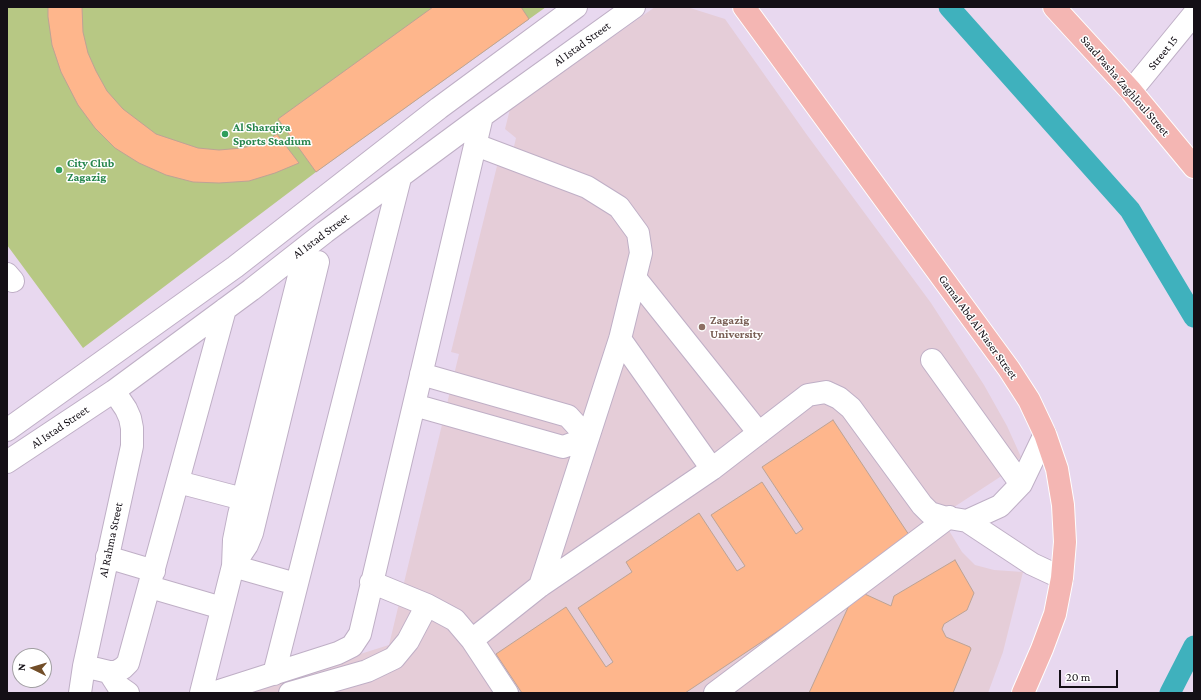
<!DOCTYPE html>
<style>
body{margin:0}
#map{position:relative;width:1201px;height:700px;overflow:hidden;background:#e8d8ef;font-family:"Crimson Pro",serif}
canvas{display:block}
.frame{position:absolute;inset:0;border:8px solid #140f16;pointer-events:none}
.north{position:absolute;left:12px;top:648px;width:40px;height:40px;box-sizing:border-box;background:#fff;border:1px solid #a19fa2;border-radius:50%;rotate:275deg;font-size:11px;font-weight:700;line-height:16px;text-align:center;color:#140f16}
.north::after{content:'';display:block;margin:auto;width:14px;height:18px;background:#724e28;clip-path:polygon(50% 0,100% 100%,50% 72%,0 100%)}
.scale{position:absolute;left:1059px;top:670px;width:59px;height:18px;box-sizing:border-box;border:2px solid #140f16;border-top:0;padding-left:5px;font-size:12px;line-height:14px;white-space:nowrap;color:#140f16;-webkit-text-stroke:3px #fff;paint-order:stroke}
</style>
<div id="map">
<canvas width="1201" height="700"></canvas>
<div class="frame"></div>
<div class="north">N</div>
<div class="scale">20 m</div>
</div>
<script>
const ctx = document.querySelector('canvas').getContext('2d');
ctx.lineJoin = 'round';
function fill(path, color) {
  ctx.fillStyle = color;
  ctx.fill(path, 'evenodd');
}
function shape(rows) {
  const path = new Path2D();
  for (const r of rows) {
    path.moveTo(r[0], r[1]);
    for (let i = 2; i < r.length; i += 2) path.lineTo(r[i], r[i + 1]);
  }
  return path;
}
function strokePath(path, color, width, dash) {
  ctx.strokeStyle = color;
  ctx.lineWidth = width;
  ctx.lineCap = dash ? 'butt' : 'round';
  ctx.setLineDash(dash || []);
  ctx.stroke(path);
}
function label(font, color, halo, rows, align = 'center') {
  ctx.font = font + ' "Crimson Pro",serif';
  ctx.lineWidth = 3;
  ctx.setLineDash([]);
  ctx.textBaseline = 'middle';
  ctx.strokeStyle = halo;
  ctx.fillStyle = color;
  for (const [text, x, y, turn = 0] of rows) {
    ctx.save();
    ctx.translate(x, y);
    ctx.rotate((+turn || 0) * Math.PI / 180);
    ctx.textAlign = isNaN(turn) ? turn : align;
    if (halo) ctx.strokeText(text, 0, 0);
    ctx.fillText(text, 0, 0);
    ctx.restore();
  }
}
fill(shape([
 [655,7,687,7,725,19,807,135,931,303,984,385,1007,426,1021,457,1003,475,948,511,945,524,962,552,975,565,994,570,1023,572,1003,652,988,693,236,693,389,645,459,354,451,352,497,166,509,168,516,138,505,129,510,109]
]), '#e5cdd8');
fill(shape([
 [7,7,546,7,316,172,83,348,7,245]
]), '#b7c884');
strokePath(shape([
 [949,7,1130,210,1194,317],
 [1170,693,1194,646]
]), '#3fb1bd', 21);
const building = shape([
 [48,7,82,7,83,32,88,53,96,71,107,91,123,109,156,134,198,148,219,150,242,148,262,143,277,134,299,163,275,173,249,181,219,183,193,182,166,175,139,163,115,148,95,128,78,105,61,72,52,45,48,17,48,7],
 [433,7,521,7,529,19,316,172,278,119,433,7],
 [833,420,913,541,685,693,522,693,496,654,566,607,606,667,613,662,578,608,632,572,626,562,699,513,737,571,745,566,711,515,762,482,796,534,803,529,762,467,833,420],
 [955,560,974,593,967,610,944,624,942,629,946,637,970,647,971,649,953,693,809,693,856,590,891,606,894,596,955,560]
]);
fill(building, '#feb68c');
strokePath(building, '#bda395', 1);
const minor = shape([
 [1131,91,1194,14],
 [476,145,587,187,619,207,638,233,641,253,620,339,540,586],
 [7,274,13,281],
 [636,279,759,433],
 [620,339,712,469],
 [932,360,1021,484],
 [414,405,563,447,588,438,568,416,421,374],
 [7,430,235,267,439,108,576,7],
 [7,462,114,391,251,290,325,232,482,116,634,7],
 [178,482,243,499],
 [967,521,1032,564,1062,578],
 [107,557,154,571],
 [235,563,247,545,252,533,318,262],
 [233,566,296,584],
 [371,582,427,605,455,620,472,640,507,693],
 [150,587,222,608],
 [472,640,540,586,712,469,808,395,826,392,839,398,851,408,922,505,930,513,943,517,967,521,1000,506,1021,484,1045,434],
 [84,666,109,672,116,672,123,668,128,663,225,309],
 [109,672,118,686,128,693],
 [274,674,400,178],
 [80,693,84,666,132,446,132,428,130,418,126,409,114,391],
 [201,693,233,566,234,540,239,515,306,248],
 [213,693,338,653,352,646,360,634,482,116],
 [290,693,367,671,394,658,408,641,427,605],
 [715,693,949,517]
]);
const highway = shape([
 [744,7,1009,369,1029,400,1045,434,1057,469,1063,505,1065,542,1062,578,1055,614,1042,649,1023,693],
 [1054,7,1131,91,1194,167]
]);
strokePath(minor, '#bfafc6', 24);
strokePath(highway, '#fff', 24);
strokePath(minor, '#fff', 22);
strokePath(highway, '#f4b6b3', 22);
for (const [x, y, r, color] of [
 [225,134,4,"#2e9e5b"],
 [59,170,4,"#2e9e5b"],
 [702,327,4,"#8d6e63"]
]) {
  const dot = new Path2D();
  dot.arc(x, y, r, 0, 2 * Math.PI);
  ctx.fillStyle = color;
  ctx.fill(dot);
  strokePath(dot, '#fff', 1.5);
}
label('12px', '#140f16', '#fff', [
 ["Al Istad Street",582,44,-36],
 ["Street 15",1163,53,-51],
 ["Saad Pasha Zaghloul Street",1125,86,49],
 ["Al Istad Street",321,236,-37],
 ["Gamal Abd Al Naser Street",978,327,54],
 ["Al Istad Street",60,427,-34],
 ["Al Rahma Street",111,540,-78]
]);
label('bold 12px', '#27864d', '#fff', [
 ["Al Sharqiya",233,127],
 ["Sports Stadium",233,141],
 ["City Club",67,163],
 ["Zagazig",67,177]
], 'left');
label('bold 12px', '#785e54', '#fff', [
 ["Zagazig",710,320],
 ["University",710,334]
], 'left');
</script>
